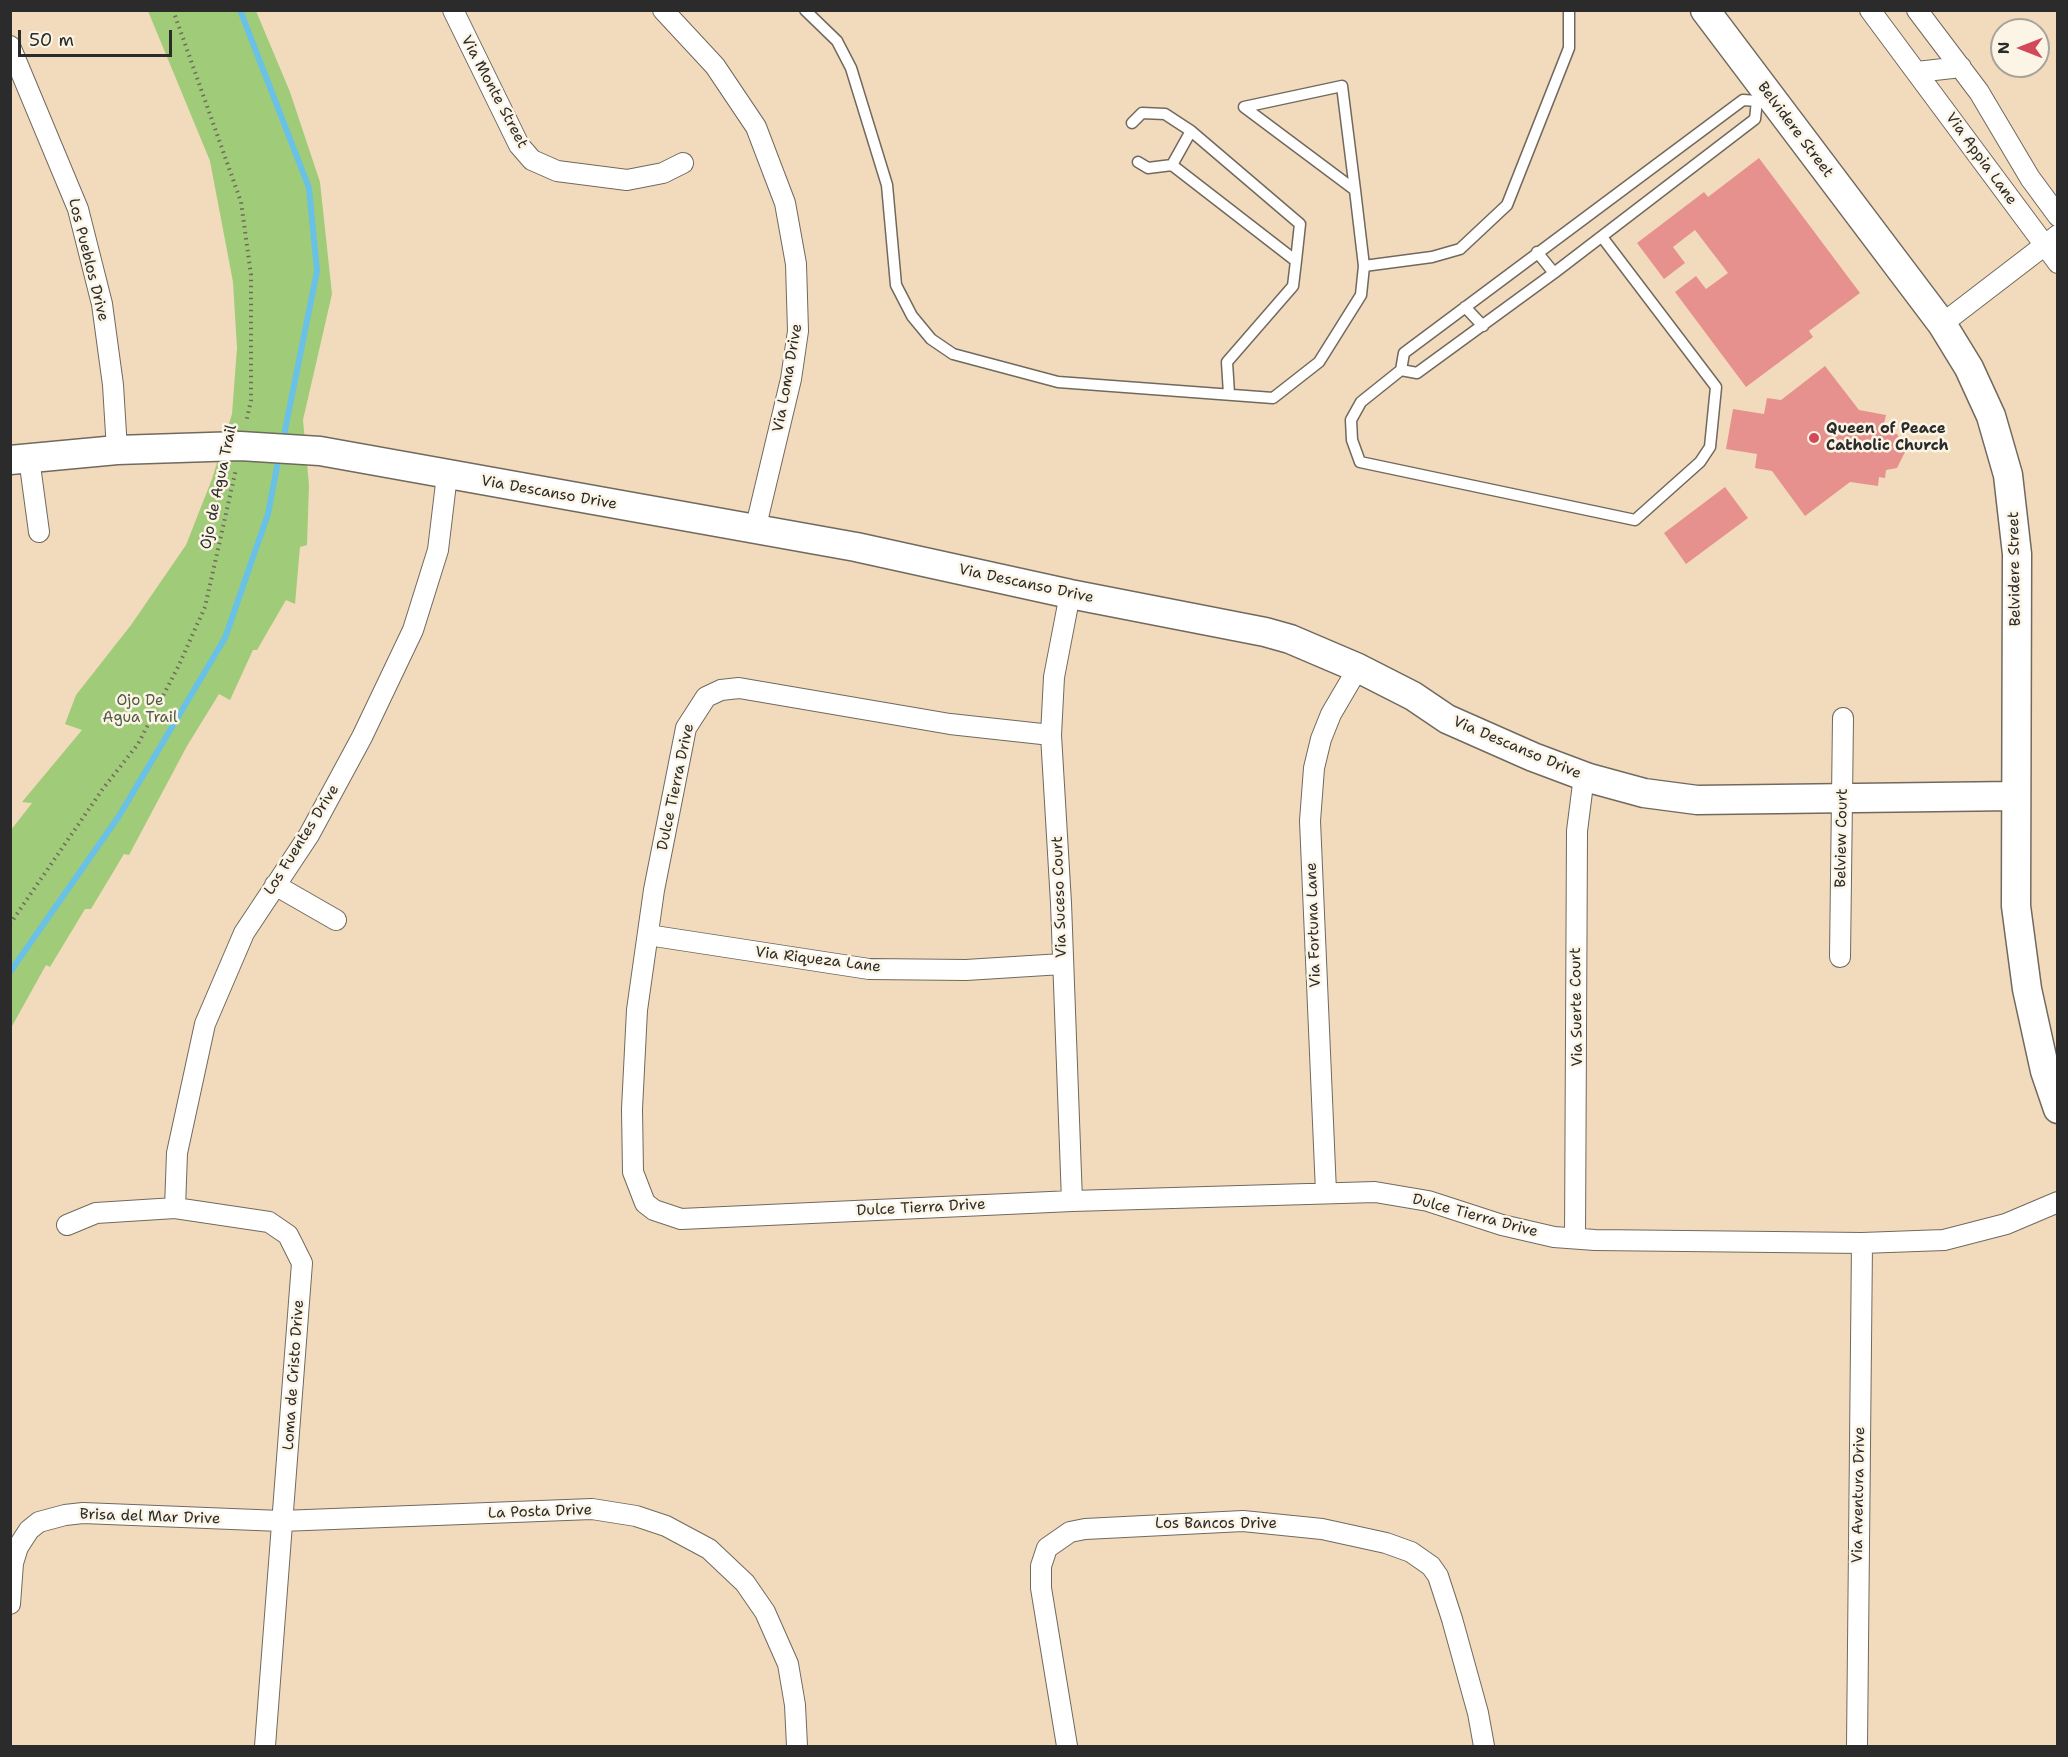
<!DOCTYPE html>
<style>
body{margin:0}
#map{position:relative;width:2068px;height:1757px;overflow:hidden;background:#f2dbbc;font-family:"Shantell Sans",sans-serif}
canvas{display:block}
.frame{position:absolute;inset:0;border:12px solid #2b2b2b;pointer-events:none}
.north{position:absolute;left:1990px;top:18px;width:60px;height:60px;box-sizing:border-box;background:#fcf5e5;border:2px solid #a8a49b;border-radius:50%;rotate:270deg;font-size:16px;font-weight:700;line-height:24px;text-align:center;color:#2b2b2b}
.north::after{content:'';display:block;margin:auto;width:21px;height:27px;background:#d1495b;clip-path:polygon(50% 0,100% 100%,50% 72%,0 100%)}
.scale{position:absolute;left:18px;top:30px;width:154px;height:27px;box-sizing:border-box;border:3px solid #2b2b2b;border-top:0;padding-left:8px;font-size:18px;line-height:21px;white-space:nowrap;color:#2b2b2b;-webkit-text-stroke:4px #fcf5e5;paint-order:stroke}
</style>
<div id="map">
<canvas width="2068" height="1757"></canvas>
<div class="frame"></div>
<div class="north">N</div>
<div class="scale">50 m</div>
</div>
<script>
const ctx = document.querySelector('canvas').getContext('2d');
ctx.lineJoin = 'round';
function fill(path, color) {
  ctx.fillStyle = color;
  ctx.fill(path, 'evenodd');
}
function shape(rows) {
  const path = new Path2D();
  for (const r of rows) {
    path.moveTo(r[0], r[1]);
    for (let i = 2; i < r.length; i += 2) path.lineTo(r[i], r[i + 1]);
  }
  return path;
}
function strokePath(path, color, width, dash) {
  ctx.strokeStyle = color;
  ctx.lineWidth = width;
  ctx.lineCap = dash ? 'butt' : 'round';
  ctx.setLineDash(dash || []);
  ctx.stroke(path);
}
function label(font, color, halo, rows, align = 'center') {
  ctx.font = font + ' "Shantell Sans",sans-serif';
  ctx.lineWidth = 5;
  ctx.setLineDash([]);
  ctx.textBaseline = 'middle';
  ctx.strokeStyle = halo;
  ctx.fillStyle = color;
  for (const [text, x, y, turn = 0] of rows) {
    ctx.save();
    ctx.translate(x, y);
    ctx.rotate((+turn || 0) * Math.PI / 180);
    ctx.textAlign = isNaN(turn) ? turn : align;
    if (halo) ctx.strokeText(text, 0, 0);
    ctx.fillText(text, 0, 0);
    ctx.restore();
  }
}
fill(shape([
 [148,11,256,11,290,92,320,182,332,294,303,420,309,485,307,545,300,547,295,604,286,600,257,650,253,650,230,700,219,694,187,746,129,855,124,854,91,909,85,909,50,967,46,965,11,1028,11,830,32,803,22,802,82,730,65,724,76,695,131,625,186,545,212,479,232,414,237,348,233,282,210,161]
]), '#a0cb78');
strokePath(shape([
 [240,10,309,188,317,271,283,440],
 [10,972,119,816,225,638,268,514,279,456]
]), '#6ac1e7', 6);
fill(shape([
 [1759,158,1860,293,1809,331,1813,337,1746,387,1675,292,1696,276,1706,289,1728,273,1695,230,1673,247,1685,263,1664,279,1637,243,1704,192,1708,197],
 [1825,366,1859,410,1886,415,1884,424,1889,425,1888,432,1897,434,1906,450,1897,468,1886,470,1885,478,1879,477,1878,486,1850,482,1805,516,1772,471,1755,468,1757,454,1726,449,1733,409,1764,414,1767,398,1781,400],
 [1725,487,1748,518,1686,564,1664,533]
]), '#e6918e');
const lane = shape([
 [805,10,837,41,851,68,887,185,896,285,912,316,931,339,953,354,1058,382,1273,398,1319,362,1361,295,1364,266,1432,257,1460,249,1507,205,1569,48,1569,10],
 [1132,123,1142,113,1165,114,1191,131],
 [1138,162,1148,168,1172,165],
 [1355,190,1244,107,1342,86,1355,190,1364,266],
 [1602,237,1716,387,1710,447,1700,462,1635,520,1360,462,1352,440,1351,420,1361,402,1401,370,1404,353,1743,100,1757,101],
 [1537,252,1554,273],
 [1465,307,1483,326],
 [1401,370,1417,373,1554,273,1755,119,1757,101,1762,96],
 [1229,394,1227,362,1293,286,1296,261,1300,224,1191,131,1172,165,1296,261]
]);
const street = shape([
 [453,10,519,145,532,160,557,171,627,180,663,173,683,163],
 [663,10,715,66,756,127,785,203,796,264,798,331,791,379,755,530],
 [1870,10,2058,263],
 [1917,10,1979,92,2030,178,2058,216],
 [10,46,78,209,102,304,113,385,117,450],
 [1917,72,1961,67],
 [1942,324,2058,235],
 [29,458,39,532],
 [1070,594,1054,677,1051,735,1061,903,1072,1201],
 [1051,735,950,724,739,688,721,690,706,697,686,728,654,890,637,1010,632,1109,633,1172,645,1203,654,1210,681,1219,1072,1201,1375,1192,1428,1201,1502,1225,1554,1237,1595,1240,1862,1243,1944,1240,2006,1224,2058,1202],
 [275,885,336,920],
 [648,935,869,969,966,970,1062,964],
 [1840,957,1843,718],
 [1326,1192,1310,821,1314,768,1321,739,1331,714,1358,668],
 [175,1208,177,1153,205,1024,244,933,309,835,362,737,413,630,438,550,447,475],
 [67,1225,96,1213,175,1208,269,1222,288,1235,302,1263,265,1746],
 [1575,1238,1577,831,1584,776],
 [10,1604,13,1563,18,1547,29,1530,39,1522,65,1515,83,1513,281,1521,592,1509,636,1516,666,1526,709,1549,745,1583,765,1612,788,1664,795,1705,797,1746],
 [1067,1746,1041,1588,1041,1566,1047,1548,1070,1532,1085,1529,1243,1521,1322,1529,1386,1543,1411,1552,1431,1566,1438,1576,1452,1619,1478,1713,1484,1746],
 [1857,1746,1862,1243]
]);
const secondary = shape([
 [1705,10,1942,324,1969,368,1991,416,2008,475,2017,554,2016,906,2027,989,2045,1071,2058,1109],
 [10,460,117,450,240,446,320,451,856,547,1070,594,1265,632,1290,639,1358,668,1413,696,1447,719,1533,757,1589,778,1644,793,1697,800,2015,796]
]);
strokePath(lane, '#71695e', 13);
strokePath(street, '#71695e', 22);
strokePath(secondary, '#71695e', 31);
strokePath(shape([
 [173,10,241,202,251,275,251,400,246,423],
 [10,924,102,790,138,744,178,667,205,607,236,469]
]), '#71695e', 4, [1.5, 4.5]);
strokePath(lane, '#fff', 10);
strokePath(street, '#fff', 20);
strokePath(secondary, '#fff', 28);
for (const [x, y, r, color] of [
 [1814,438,6,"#d1495b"]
]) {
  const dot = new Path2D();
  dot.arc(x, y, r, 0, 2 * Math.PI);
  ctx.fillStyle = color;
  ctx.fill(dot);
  strokePath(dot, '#fcf5e5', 2);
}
label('15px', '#2b2b2b', '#fcf5e5', [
 ["Via Monte Street",494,92,62],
 ["Belvidere Street",1795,130,53],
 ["Via Appia Lane",1981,159,54],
 ["Los Pueblos Drive",88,260,76],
 ["Via Loma Drive",788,378,-80],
 ["Ojo de Agua Trail",219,487,-78],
 ["Via Descanso Drive",549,493,10],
 ["Belvidere Street",2015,569,-91],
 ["Via Descanso Drive",1026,584,12],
 ["Via Descanso Drive",1517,748,23],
 ["Dulce Tierra Drive",676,787,-78],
 ["Belview Court",1842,838,-89],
 ["Los Fuentes Drive",302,840,-58],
 ["Via Suceso Court",1060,897,-92],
 ["Via Fortuna Lane",1314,925,-92],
 ["Via Riqueza Lane",818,960,7],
 ["Via Suerte Court",1577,1007,-91],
 ["Dulce Tierra Drive",921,1208,-3],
 ["Dulce Tierra Drive",1475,1216,15],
 ["Loma de Cristo Drive",294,1375,-86],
 ["Via Aventura Drive",1859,1495,-89],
 ["La Posta Drive",540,1512,-2],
 ["Brisa del Mar Drive",150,1517,2],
 ["Los Bancos Drive",1216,1524]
]);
label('bold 15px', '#2b2b2b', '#fcf5e5', [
 ["Queen of Peace",1826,429],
 ["Catholic Church",1826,446]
], 'left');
label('15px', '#4e5b42', '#fcf5e5', [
 ["Ojo De",140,701],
 ["Agua Trail",140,718]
]);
</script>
